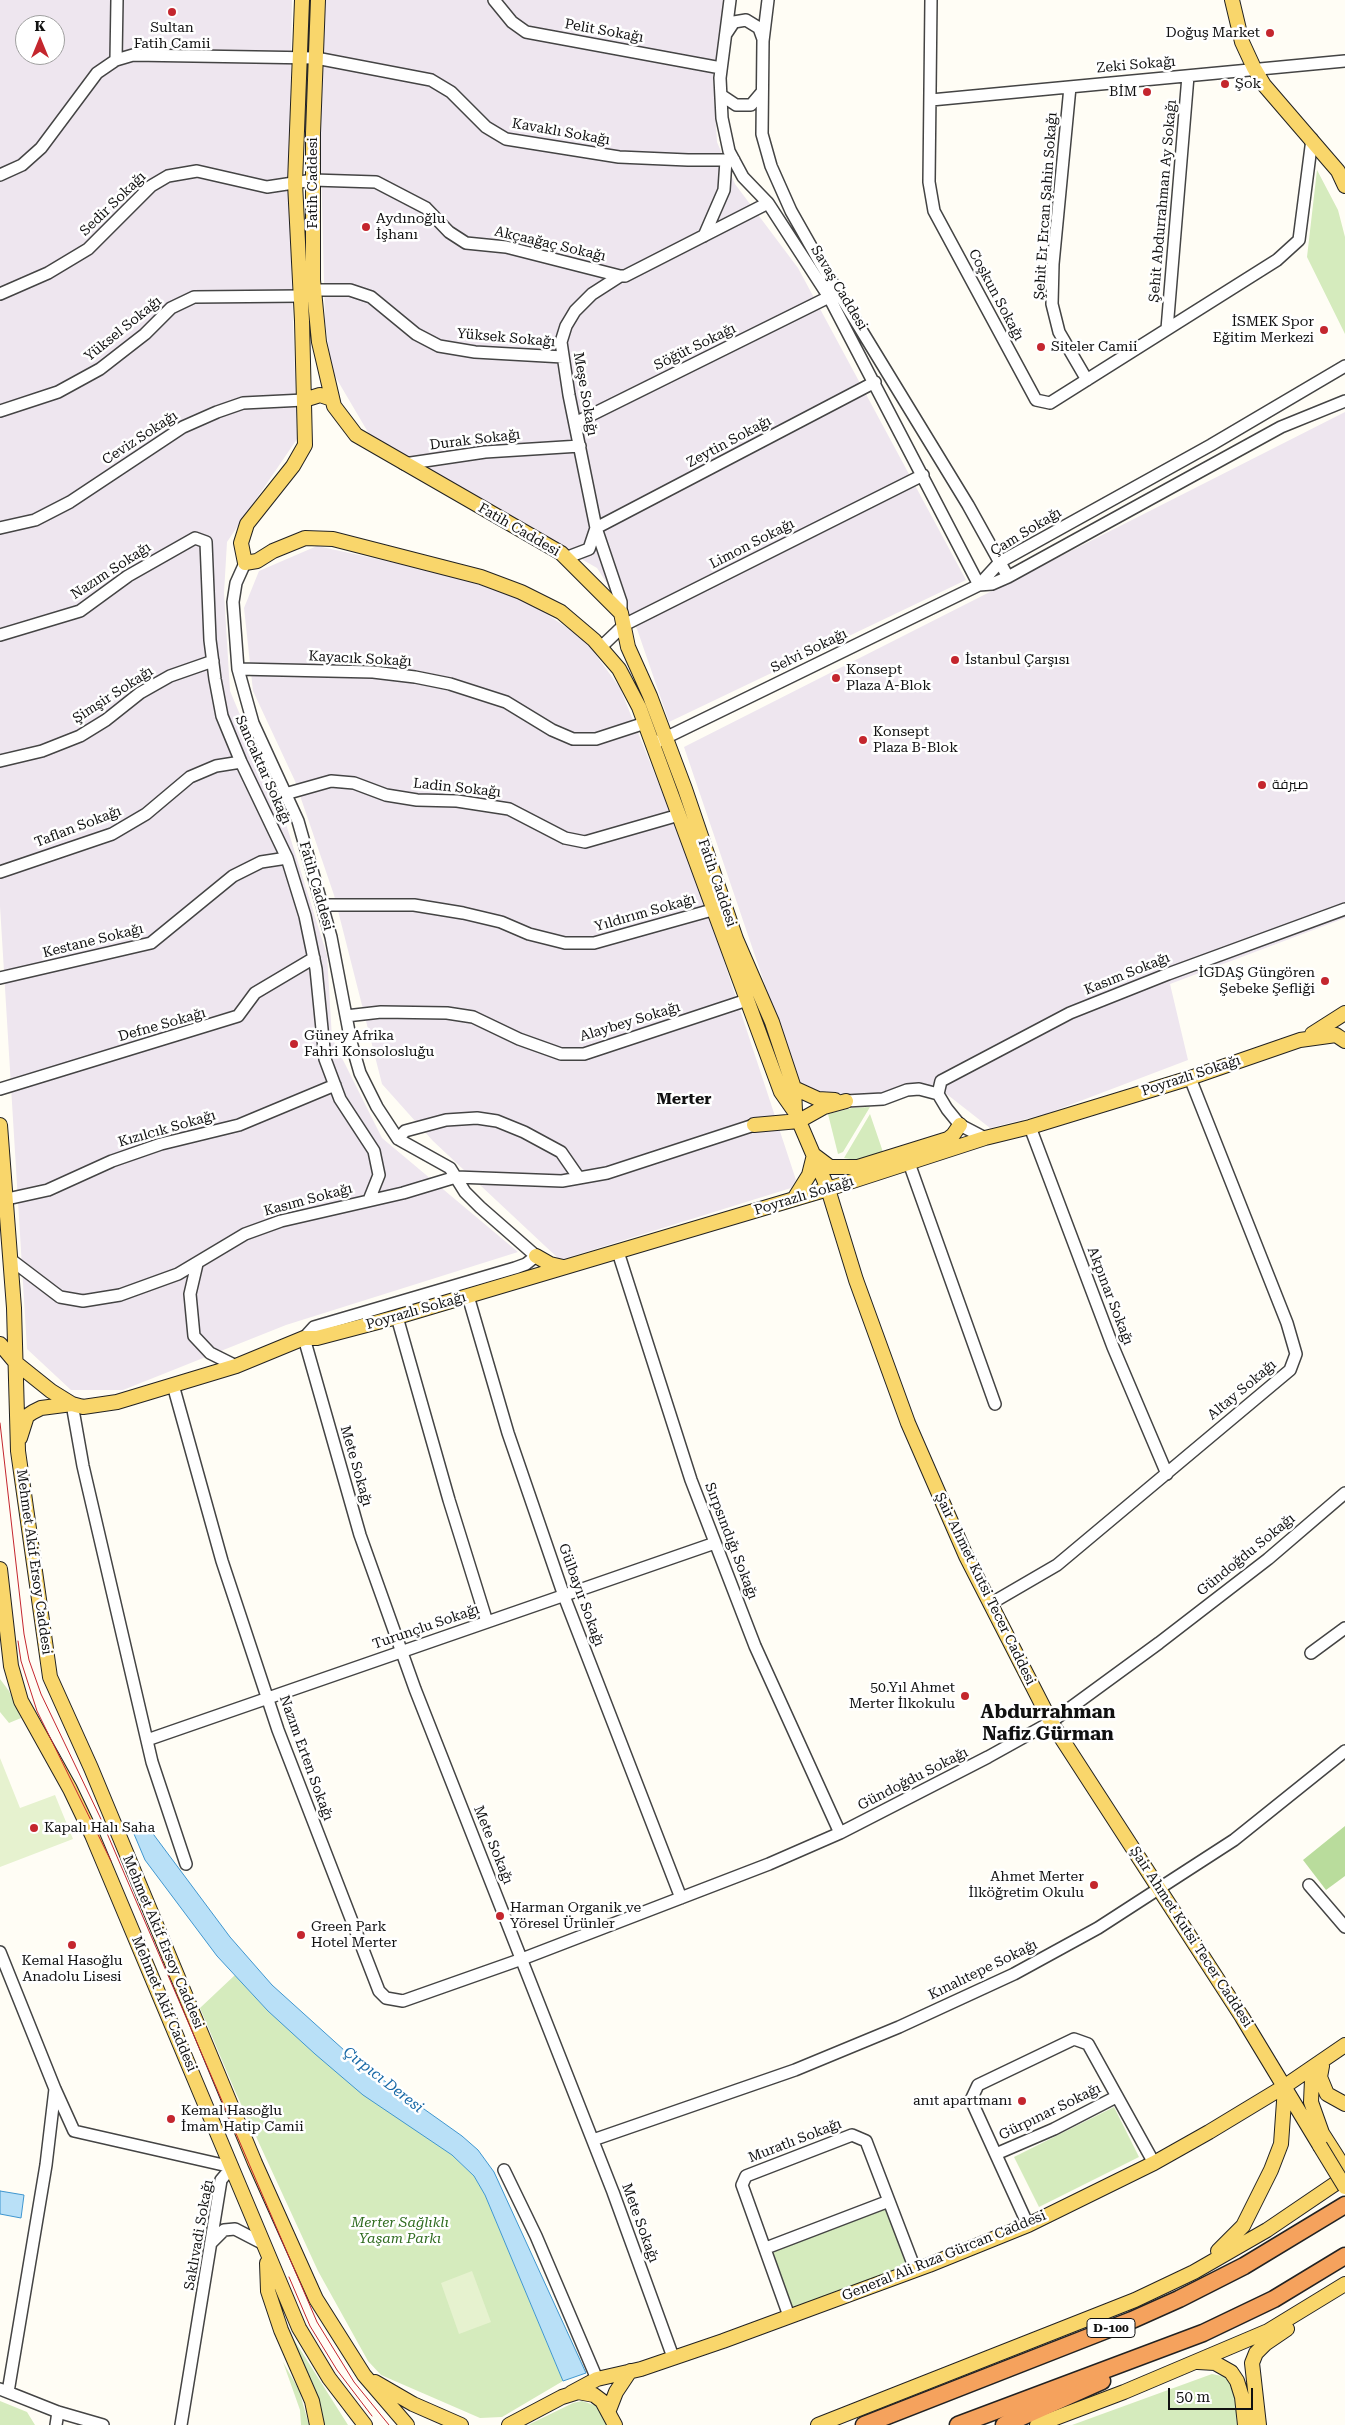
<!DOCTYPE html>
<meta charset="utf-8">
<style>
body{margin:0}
#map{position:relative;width:1345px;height:2425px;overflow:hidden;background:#fffdf5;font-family:"Roboto Serif",serif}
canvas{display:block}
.north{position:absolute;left:15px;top:15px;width:50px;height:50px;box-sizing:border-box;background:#fff;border:1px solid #a0a0a0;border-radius:50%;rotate:0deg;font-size:14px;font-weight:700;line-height:20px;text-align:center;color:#111}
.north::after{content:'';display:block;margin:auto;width:18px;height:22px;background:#c4262e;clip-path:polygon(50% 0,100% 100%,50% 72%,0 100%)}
.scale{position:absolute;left:1168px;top:2388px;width:85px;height:22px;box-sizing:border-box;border:2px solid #111;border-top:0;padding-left:6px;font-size:15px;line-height:18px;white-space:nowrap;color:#111;-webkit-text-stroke:4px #fff;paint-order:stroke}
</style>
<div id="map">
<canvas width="1345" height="2425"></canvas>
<div class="north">K</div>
<div class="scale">50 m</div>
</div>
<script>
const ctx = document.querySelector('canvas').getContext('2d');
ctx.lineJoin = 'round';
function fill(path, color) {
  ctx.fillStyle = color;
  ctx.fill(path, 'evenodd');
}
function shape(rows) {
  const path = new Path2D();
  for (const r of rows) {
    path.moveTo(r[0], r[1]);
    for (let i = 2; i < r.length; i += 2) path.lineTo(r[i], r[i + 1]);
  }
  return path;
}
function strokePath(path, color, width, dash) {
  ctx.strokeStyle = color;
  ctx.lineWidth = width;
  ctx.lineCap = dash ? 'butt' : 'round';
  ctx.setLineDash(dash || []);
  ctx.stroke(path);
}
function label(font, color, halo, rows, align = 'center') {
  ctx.font = font + ' "Roboto Serif",Cairo,serif';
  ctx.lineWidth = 5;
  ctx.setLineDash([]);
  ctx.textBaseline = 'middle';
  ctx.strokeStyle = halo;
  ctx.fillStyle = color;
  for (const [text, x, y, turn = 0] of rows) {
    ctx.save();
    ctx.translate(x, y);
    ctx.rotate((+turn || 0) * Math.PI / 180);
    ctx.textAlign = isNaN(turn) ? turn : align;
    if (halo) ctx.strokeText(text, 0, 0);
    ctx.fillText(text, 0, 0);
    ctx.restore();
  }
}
fill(shape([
 [0,0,292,0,289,198,297,439,227,542,224,593,230,691,286,824,327,955,332,1038,382,1138,518,1252,286,1325,123,1390,71,1390,27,1349,0,906],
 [25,25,55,25,55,55,25,55],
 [325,0,726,0,713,76,717,142,735,184,798,268,966,580,669,722,637,629,597,568,372,439,332,371,325,322,320,122],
 [1345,412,1345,918,1170,984,1188,1060,1046,1114,990,1128,935,1085,827,1101,799,1085,684,747],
 [317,546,448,574,529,602,585,640,620,688,697,879,796,1180,791,1188,560,1260,433,1141,382,1084,334,895,295,781,253,691,244,608,259,571]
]), '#eee6ef');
fill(shape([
 [1317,170,1338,210,1345,237,1345,334,1307,257],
 [870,1107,843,1152,838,1154,828,1114,852,1108],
 [870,1114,883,1152,856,1160,844,1158],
 [0,1679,9,1691,21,1718,9,1723,0,1712],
 [235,1975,268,2011,452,2155,474,2176,485,2195,563,2381,502,2417,480,2418,381,2375,368,2361,318,2271,235,2091,200,2008],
 [1114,2107,1139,2157,1039,2207,1014,2157],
 [886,2207,908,2266,793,2309,770,2251],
 [288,2334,291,2335,348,2425,322,2425,314,2386],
 [283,2362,299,2390,309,2425,301,2425,300,2410],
 [1212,2374,1227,2377,1234,2385,1237,2425,1072,2425],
 [0,2401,27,2412,35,2425,0,2425],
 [582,2401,597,2406,608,2425,528,2425,573,2403]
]), '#d5ebbd');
fill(shape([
 [1345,1826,1345,1876,1326,1890,1303,1860]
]), '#b9dc9c');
fill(shape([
 [0,1758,20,1808,55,1795,73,1839,0,1867],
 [472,2271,491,2322,459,2334,441,2283]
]), '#e6f2cf');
const water = shape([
 [145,1823,230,1937,272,1985,355,2060,462,2136,478,2150,494,2172,586,2373,563,2381,485,2195,474,2176,452,2155,363,2095,315,2054,268,2011,217,1956,145,1860,134,1834,145,1823],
 [0,2191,24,2195,21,2218,0,2214,0,2191]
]);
fill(water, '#b9e0f7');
strokePath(water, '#3f96cf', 1);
const minor = shape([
 [494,0,512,22,526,32,721,68],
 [730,0,720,78,722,118,729,151,743,177,768,203,829,297,979,585],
 [768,0,763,41,762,134,771,166,791,211,821,264,968,505,1008,577],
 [931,0,929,182,934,211,1036,400,1050,403,1277,260,1299,240,1312,139],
 [726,34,734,22,746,20,759,28,763,39],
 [116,60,117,0],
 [1070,87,1053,264,1052,304,1059,332,1087,380],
 [721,95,736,105,751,105,762,92],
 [931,100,1345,61],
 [0,175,22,165,41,148,97,73,116,60,133,55,316,58,431,80,451,92,486,127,506,139,619,157,688,160,734,160],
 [704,236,724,190,726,160],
 [314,290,350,290,371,297,416,334,439,346,475,352,563,357],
 [0,294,48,273,88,249,151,186,168,176,197,171,267,187,313,180,376,182,426,208,449,232,466,243,506,247,620,276],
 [1167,329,1188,76],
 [0,411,58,392,100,369,145,334,171,308,194,297,301,296],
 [575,423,829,297],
 [404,464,485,452,580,446],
 [0,528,35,520,70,502,183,427,217,412,243,403,304,400],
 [561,553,568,557,589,549,596,528,875,382],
 [245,563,236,583,233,602,238,669,253,723,298,821,331,937,351,1042,360,1073,377,1107,398,1139,450,1168,465,1192,480,1207,536,1256,526,1264,515,1268,314,1327,304,1338,360,1535,415,1689,613,2192,673,2357],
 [979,585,992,584,1008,577,1281,427,1345,401],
 [621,613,621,602,596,528,569,395,561,342,566,326,575,311,592,294,620,276,625,276,768,203],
 [0,635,80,611,128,576,195,538,206,542,210,640,215,679,222,716,241,762,287,858,305,916,316,969,325,1059,340,1099,374,1151,379,1175,369,1200],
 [601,647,624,625,923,475],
 [238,669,373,672,415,677,450,684,506,702,552,730,573,739,596,739,645,723],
 [659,741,979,585,1000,562,1211,445,1345,366],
 [0,761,42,751,80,736,106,720,140,693,170,676,213,661],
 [285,794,331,781,354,783,386,795,417,800,457,801,509,809,565,838,585,842,679,815],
 [0,872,112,834,146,814,190,777,216,766,241,762],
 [322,905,414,905,463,913,501,922,529,934,565,943,594,943,712,910],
 [0,978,151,943,233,876,261,862,287,858],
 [346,1016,381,1012,447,1013,473,1017,519,1039,561,1054,584,1054,747,1000],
 [0,1089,238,1016,255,993,314,958],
 [846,1101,883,1099,907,1090,919,1089,938,1094],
 [1030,1127,1113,1347,1167,1474],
 [985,1138,960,1125,947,1109,938,1094,941,1081,1070,1013,1168,974,1345,909],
 [398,1139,405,1131,446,1120,477,1118,497,1121,524,1132,561,1152,579,1178],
 [909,1163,995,1404],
 [7,1199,48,1190,112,1161,161,1144,239,1125,335,1085],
 [618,1252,691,1480,755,1646,840,1833],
 [10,1259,60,1297,83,1301,120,1295,178,1274,245,1234,281,1221,403,1193,456,1177,562,1181,607,1173,754,1125],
 [197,1264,190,1294,194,1336,210,1353,236,1366],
 [468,1296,508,1433,564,1596,681,1898],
 [397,1317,449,1500,487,1622],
 [173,1385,222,1561,278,1730,379,1991,386,1998,403,2001,522,1959,769,1864,840,1833,988,1757,1051,1722,1159,1643,1268,1559,1345,1493],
 [72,1404,83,1466,152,1762,186,1864],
 [990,1604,1057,1565,1290,1370,1296,1354,1287,1323,1190,1078],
 [1311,1653,1345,1628],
 [147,1740,715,1543],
 [1309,1885,1345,1927],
 [0,1952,55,2089,74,2131,232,2167,221,2180,181,2425],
 [593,2140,795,2070,899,2027,1014,1974,1098,1928,1234,1840,1345,1751],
 [996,2154,1054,2129,1116,2097],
 [504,2170,536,2236,597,2379],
 [1028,2225,971,2100,978,2085,1074,2039,1088,2044,1154,2163],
 [212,2242,224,2230,235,2229,262,2243],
 [766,2248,889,2201],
 [789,2316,742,2185,746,2176,852,2135,866,2141,915,2269],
 [0,2389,58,2412,103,2425],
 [8,2392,46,2165,55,2089],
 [56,2425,58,2412]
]);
const major = shape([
 [302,0,295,183,302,321,305,445,293,466,247,524,241,543,245,563,257,561,273,551,305,538,333,539,481,577,521,592,561,612,594,640,619,669,639,707,781,1092,795,1112,828,1189,856,1280,908,1423,966,1556,1051,1722,1242,2017,1320,2146],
 [318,0,313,133,313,280,319,342,334,406,356,435,561,553,621,613,628,647,650,696,685,789,736,939,772,1022,794,1088,795,1111],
 [1232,0,1242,42,1254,68,1264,85,1338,171,1345,186],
 [304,400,320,395,332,399],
 [1312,1034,1345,1013],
 [794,1088,818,1099,835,1100],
 [0,1125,14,1308,18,1451,50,1677,91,1768,255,2163,316,2299,364,2375,407,2425],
 [754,1125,799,1121,824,1107,846,1101],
 [794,1199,809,1175,814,1155,830,1167,858,1167,948,1139,953,1135,960,1125],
 [536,1256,550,1264,563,1267],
 [0,1344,16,1363,51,1391,72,1404,83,1407,117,1402,236,1366,304,1338,317,1338,397,1317,828,1189,985,1138,1030,1127,1190,1078,1300,1040,1336,1035,1345,1041],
 [20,1438,27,1416,33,1412,41,1408,72,1404],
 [0,1569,11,1666,21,1701,70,1789,92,1835,299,2328,329,2378,365,2425],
 [1321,2064,1312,2079,1311,2102,1322,2133,1345,2169],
 [1322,2066,1320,2077,1327,2094,1345,2104],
 [1218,2251,1243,2226,1271,2170,1281,2144,1285,2087],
 [267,2263,268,2291,281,2330,312,2401,317,2425],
 [1198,2362,1215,2363,1231,2372,1237,2381,1242,2397,1245,2425],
 [375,2382,413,2404,461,2425],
 [571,2393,597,2379,641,2369,723,2341,929,2265,1028,2225,1154,2163,1209,2132,1285,2086,1345,2045],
 [609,2410,616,2392,630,2371],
 [509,2425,562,2397,578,2392,594,2395,602,2401,615,2425],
 [818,2425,1135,2300,1194,2272,1267,2230,1345,2177],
 [1037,2425,1124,2392,1268,2331,1345,2284],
 [1259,2425,1252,2363,1256,2353,1265,2344,1287,2329]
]);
const highway = shape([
 [864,2425,1132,2320,1179,2299,1244,2266,1345,2205],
 [958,2425,1203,2333,1274,2299,1345,2256],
 [1004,2425,1102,2381]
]);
strokePath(minor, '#444', 14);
strokePath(major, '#222', 16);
strokePath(highway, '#222', 19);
strokePath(minor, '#fff', 11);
strokePath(major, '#f9d66b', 14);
strokePath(highway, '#f5a25d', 16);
strokePath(shape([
 [0,1423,24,1634,29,1660,41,1694,100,1817,317,2322,354,2382,389,2425],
 [18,1641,21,1661,37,1711,111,1861],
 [289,2277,310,2326,337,2370,372,2416]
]), '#c4262e', 1);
const majorBridge = shape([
 [1320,2146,1345,2187]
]);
strokePath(majorBridge, '#222', 16, []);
strokePath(majorBridge, '#f9d66b', 14);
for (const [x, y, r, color] of [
 [172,12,5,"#c4262e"],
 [1270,33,5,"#c4262e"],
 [1225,84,5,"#c4262e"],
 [1147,92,5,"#c4262e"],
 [366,227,5,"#c4262e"],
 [1324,330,5,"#c4262e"],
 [1041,347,5,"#c4262e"],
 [955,660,5,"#c4262e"],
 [836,678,5,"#c4262e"],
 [863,740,5,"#c4262e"],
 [1262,785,5,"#c4262e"],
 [1325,981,5,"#c4262e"],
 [294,1044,5,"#c4262e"],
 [965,1696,5,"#c4262e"],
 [34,1828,5,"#c4262e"],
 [1094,1885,5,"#c4262e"],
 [500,1916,5,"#c4262e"],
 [301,1935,5,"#c4262e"],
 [72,1945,5,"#c4262e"],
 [1022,2101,5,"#c4262e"],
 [171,2119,5,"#c4262e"]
]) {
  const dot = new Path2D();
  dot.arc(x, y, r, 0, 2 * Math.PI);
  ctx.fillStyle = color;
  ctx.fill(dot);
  strokePath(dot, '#fff', 2);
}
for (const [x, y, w] of [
 [1111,2328,48]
]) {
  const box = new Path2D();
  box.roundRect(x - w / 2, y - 9.5, w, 19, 4);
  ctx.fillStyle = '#fff';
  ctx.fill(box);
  strokePath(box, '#111', 1);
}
label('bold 12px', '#111', null, [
 ["D-100",1111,2328]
]);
label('14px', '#111', '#fff', [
 ["Sultan",172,28,"center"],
 ["Fatih Camii",172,44,"center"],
 ["Doğuş Market",1260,33,"right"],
 ["Şok",1235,84],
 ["BİM",1137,92,"right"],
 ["Aydınoğlu",376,219],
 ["İşhanı",376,235],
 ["İSMEK Spor",1314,322,"right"],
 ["Eğitim Merkezi",1314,338,"right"],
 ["Siteler Camii",1051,347],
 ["İstanbul Çarşısı",965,660],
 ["Konsept",846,670],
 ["Plaza A-Blok",846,686],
 ["Konsept",873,732],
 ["Plaza B-Blok",873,748],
 ["صيرفة",1272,785],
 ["İGDAŞ Güngören",1315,973,"right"],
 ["Şebeke Şefliği",1315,989,"right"],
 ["Güney Afrika",304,1036],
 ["Fahri Konsolosluğu",304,1052],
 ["50.Yıl Ahmet",955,1688,"right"],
 ["Merter İlkokulu",955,1704,"right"],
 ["Kapalı Halı Saha",44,1828],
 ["Ahmet Merter",1084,1877,"right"],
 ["İlköğretim Okulu",1084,1893,"right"],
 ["Harman Organik ve",510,1908],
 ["Yöresel Ürünler",510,1924],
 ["Green Park",311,1927],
 ["Hotel Merter",311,1943],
 ["Kemal Hasoğlu",72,1961,"center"],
 ["Anadolu Lisesi",72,1977,"center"],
 ["anıt apartmanı",1012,2101,"right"],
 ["Kemal Hasoğlu",181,2111],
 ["İmam Hatip Camii",181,2127]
], 'left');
label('14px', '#111', '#fff', [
 ["Pelit Sokağı",604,31,10],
 ["Zeki Sokağı",1136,65,-5],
 ["Kavaklı Sokağı",561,132,10],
 ["Fatih Caddesi",313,183,-90],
 ["Şehit Abdurrahman Ay Sokağı",1163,201,-85],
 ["Sedir Sokağı",113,204,-44],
 ["Şehit Er Ercan Şahin Sokağı",1046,206,-86],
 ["Akçaağaç Sokağı",550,244,13],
 ["Savaş Caddesi",839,288,59],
 ["Coşkun Sokağı",996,295,62],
 ["Yüksel Sokağı",123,329,-39],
 ["Yüksek Sokağı",506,338,5],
 ["Söğüt Sokağı",695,347,-26],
 ["Meşe Sokağı",585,394,80],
 ["Ceviz Sokağı",140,438,-33],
 ["Durak Sokağı",475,440,-7],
 ["Zeytin Sokağı",729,442,-28],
 ["Fatih Caddesi",519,530,30],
 ["Çam Sokağı",1026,532,-31],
 ["Limon Sokağı",752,544,-27],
 ["Nazım Sokağı",111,571,-33],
 ["Selvi Sokağı",809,651,-26],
 ["Kayacık Sokağı",360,659,3],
 ["Şimşir Sokağı",113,695,-33],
 ["Sancaktar Sokağı",263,770,66],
 ["Ladin Sokağı",457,788,6],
 ["Taflan Sokağı",78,827,-21],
 ["Fatih Caddesi",717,883,71],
 ["Fatih Caddesi",316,886,74],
 ["Yıldırım Sokağı",645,913,-16],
 ["Kestane Sokağı",93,941,-14],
 ["Kasım Sokağı",1127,974,-22],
 ["Alaybey Sokağı",630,1022,-17],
 ["Defne Sokağı",162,1025,-16],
 ["Poyrazlı Sokağı",1191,1076,-18],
 ["Kızılcık Sokağı",167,1129,-16],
 ["Poyrazlı Sokağı",804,1196,-17],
 ["Kasım Sokağı",308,1200,-15],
 ["Akpınar Sokağı",1110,1296,69],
 ["Poyrazlı Sokağı",416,1311,-16],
 ["Altay Sokağı",1242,1390,-40],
 ["Mete Sokağı",356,1466,74],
 ["Sırpsındığı Sokağı",731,1541,69],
 ["Gündoğdu Sokağı",1246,1555,-39],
 ["Mehmet Akif Ersoy Caddesi",34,1562,82],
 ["Şair Ahmet Kutsi Tecer Caddesi",985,1589,64],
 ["Gülbayır Sokağı",581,1595,70],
 ["Turunçlu Sokağı",426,1627,-19],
 ["Nazım Erten Sokağı",306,1758,70],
 ["Gündoğdu Sokağı",913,1779,-27],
 ["Mete Sokağı",493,1845,68],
 ["Şair Ahmet Kutsi Tecer Caddesi",1191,1937,57],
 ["Mehmet Akif Ersoy Caddesi",163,1942,67],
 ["Kınalıtepe Sokağı",983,1970,-26],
 ["Mehmet Akif Caddesi",164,2004,67],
 ["Gürpınar Sokağı",1050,2112,-26],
 ["Muratlı Sokağı",795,2141,-21],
 ["Mete Sokağı",640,2223,70],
 ["Saklıvadi Sokağı",199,2235,-80],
 ["General Ali Rıza Gürcan Caddesi",944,2256,-22]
]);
label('italic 14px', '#2f6b1f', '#fff', [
 ["Merter Sağlıklı",400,2223],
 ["Yaşam Parkı",400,2239]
]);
label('italic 15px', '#1768a6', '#fff', [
 ["Çırpıcı Deresi",383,2080,38]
]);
label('bold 16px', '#111', '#fff', [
 ["Merter",684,1099]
]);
label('bold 19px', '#111', '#fff', [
 ["Abdurrahman",1048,1712],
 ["Nafiz Gürman",1048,1734]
]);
</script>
